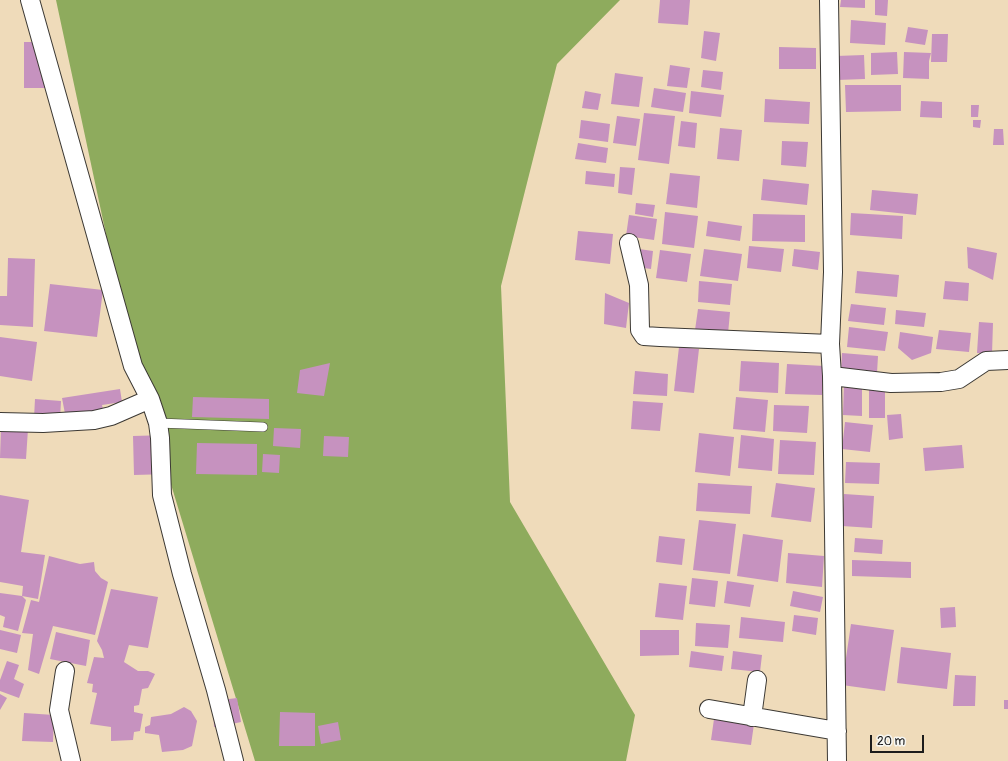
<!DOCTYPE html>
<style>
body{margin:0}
#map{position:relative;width:1008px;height:761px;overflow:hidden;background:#efdbba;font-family:Pangolin,sans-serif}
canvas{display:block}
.scale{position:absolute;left:870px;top:735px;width:54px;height:18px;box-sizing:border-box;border:2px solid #1c1c1c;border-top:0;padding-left:5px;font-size:12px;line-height:14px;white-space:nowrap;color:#1c1c1c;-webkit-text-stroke:3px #f6f6f2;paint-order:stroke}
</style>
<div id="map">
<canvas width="1008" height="761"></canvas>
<div class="scale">20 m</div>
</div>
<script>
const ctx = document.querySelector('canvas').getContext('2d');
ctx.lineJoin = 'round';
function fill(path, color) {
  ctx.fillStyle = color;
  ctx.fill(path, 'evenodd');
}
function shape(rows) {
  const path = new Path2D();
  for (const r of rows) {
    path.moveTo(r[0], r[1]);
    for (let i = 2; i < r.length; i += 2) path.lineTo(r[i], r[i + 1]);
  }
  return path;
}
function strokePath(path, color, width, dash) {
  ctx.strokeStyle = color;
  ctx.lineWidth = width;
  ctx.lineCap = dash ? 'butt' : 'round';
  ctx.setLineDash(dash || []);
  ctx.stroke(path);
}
fill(shape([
 [56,0,620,0,557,64,501,286,510,502,635,715,626,761,255,761,132,356]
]), '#8eab5d');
fill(shape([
 [660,0,690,0,688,25,658,23],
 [841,0,865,0,865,8,840,7],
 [875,0,888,0,887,16,875,15],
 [851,20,886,23,885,45,850,43],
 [908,27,928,30,925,45,905,42],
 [704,31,720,33,716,61,701,58],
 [932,34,948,34,947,62,931,62],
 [24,42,50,42,50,88,24,88],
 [779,47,816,48,816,69,779,69],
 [897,52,898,74,871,75,871,53],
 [904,52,931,53,929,61,929,79,903,78],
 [864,55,865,79,837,80,836,56],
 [670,65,690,68,687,88,667,86],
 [703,70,723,72,721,90,701,87],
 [615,73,643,77,639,107,611,104],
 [845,85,901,85,901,111,846,112],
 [654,88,686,93,683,112,651,107],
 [585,91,601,94,598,110,582,108],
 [691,91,724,95,721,117,689,113],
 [765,99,810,102,809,124,764,122],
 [921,101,942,102,942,118,920,117],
 [971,105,979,105,978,117,971,117],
 [644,113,675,116,669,164,638,160],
 [617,116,640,119,636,146,613,143],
 [581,120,610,124,608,142,579,138],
 [973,120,981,120,980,128,973,127],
 [681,121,697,123,695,148,678,146],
 [720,128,742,130,739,161,717,159],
 [994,129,1003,129,1004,145,993,145],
 [782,141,808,142,806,167,781,165],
 [578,143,608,148,606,163,575,159],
 [620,167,635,168,632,195,618,193],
 [586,171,615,174,614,187,585,184],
 [670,173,700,176,697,208,666,204],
 [763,179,809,184,807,205,761,200],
 [872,190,918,194,916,215,870,210],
 [636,203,655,205,653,217,635,214],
 [665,212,698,216,694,248,662,244],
 [851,213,903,216,902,239,850,235],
 [753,214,805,215,805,242,752,241],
 [629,215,657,219,654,240,626,236],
 [708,221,742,226,740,241,706,236],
 [578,231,613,234,610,264,575,260],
 [749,246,784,249,781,272,747,268],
 [967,247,997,253,993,280,968,268],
 [639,249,653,251,651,269,637,267],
 [704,249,742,254,738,281,700,276],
 [794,249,820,252,818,270,792,266],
 [660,250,691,254,687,282,656,278],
 [8,258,35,259,33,327,0,325,0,296,7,296],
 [857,271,899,275,897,297,855,293],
 [699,281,732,284,730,305,698,302],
 [945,281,969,283,968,301,943,299],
 [50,284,103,290,97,337,44,331],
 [605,293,629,303,626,328,604,324],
 [851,304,886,308,884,325,848,321],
 [698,309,730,312,728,334,695,330],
 [896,310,926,313,924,327,895,324],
 [979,322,993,323,992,354,977,353],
 [849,327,888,332,885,351,847,347],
 [939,330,971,333,969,352,936,349],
 [900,332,933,337,931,353,912,360,898,348],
 [0,337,37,342,32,381,0,376],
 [679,347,699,349,694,393,674,391],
 [842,353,878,356,877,373,841,371],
 [741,361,779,363,778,393,739,391],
 [330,363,324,396,297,393,300,370],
 [787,364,824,366,822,395,785,394],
 [635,371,668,374,667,396,633,394],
 [844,382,862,382,862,416,843,415],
 [869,387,885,387,885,418,869,418],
 [120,389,122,402,102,405,104,413,66,419,62,398],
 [193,397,269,399,269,419,192,417],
 [736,397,768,400,765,432,733,429],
 [35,399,61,401,60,420,34,418],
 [633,401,663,403,660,431,631,429],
 [774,405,809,406,807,433,773,431],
 [901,414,903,438,889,440,887,415],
 [845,422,873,425,870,452,842,449],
 [1,427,28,429,26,459,0,458],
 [274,428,301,429,300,448,273,446],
 [699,433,734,437,730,476,695,472],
 [168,435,169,474,134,475,133,436],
 [741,435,774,439,772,471,738,468],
 [324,436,349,437,348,457,323,456],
 [780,440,816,442,814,475,778,474],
 [197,443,257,444,257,475,196,474],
 [962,445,964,468,925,471,923,448],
 [263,454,280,455,279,473,262,472],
 [846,462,880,463,879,484,845,483],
 [698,483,752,486,750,514,696,511],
 [776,483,815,488,811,522,771,517],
 [844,494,874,496,872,528,842,526],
 [0,495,29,500,21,552,45,555,38,599,22,596,23,586,0,582],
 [699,520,736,524,730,574,693,570],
 [743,534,783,540,778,582,737,576],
 [659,536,685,539,682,565,656,562],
 [855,538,883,540,882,554,854,552],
 [788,553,824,556,822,587,786,583],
 [49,556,80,564,94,562,95,571,101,578,108,582,95,635,53,626,39,674,28,670,33,634,22,633,31,600,39,602],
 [852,560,911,562,911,578,852,576],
 [692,578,718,581,715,607,689,604],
 [727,581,754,585,750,607,724,603],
 [659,583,687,586,683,620,655,617],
 [111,589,158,597,148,648,129,645,124,662,138,671,148,671,155,674,148,688,142,689,139,705,134,706,134,712,143,714,140,731,134,732,133,740,111,741,111,727,90,724,97,693,92,692,93,684,87,683,94,657,104,658,102,650,97,641],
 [793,591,823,597,820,612,790,606],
 [0,593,22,596,26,600,18,631,3,627,5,617,0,615],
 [955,607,956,627,941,628,940,608],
 [794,615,818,618,816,635,792,631],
 [741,617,785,622,783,642,739,638],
 [696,623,730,625,728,648,695,646],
 [851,624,894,630,885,691,842,685],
 [0,630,21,635,17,653,0,649],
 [640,630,679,630,679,655,640,656],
 [56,632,90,640,86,666,50,659],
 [901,647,951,653,947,689,897,683],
 [691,651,724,656,722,671,689,667],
 [733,651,762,655,760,672,731,669],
 [7,661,19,665,14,679,24,684,19,698,0,691,0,680],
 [955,675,976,676,975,706,953,706],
 [0,694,7,698,0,710],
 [237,698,241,722,218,727,214,727,213,701],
 [1004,700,1008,700,1008,709,1004,709],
 [184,707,191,711,197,721,192,746,183,750,162,752,159,735,145,733,145,727,150,725,151,717,171,714],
 [280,712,315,713,315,746,279,746],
 [24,713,54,715,53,742,22,741],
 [714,719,754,724,751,745,711,740],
 [338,722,341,740,321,744,318,726]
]), '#c692bf');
const service = shape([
 [158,423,263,427]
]);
const minor = shape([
 [30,0,133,366,150,399,158,423,160,438,162,495,182,574,216,690,234,761],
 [829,0,833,272,830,344,832,376,837,761],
 [629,243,639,285,640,330,644,336,660,337,830,344],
 [832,376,891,383,941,382,959,379,986,361,1008,360],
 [0,422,43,423,94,420,111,416,150,399],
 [65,671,59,710,71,761],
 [709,709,837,731],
 [752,717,757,680]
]);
strokePath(service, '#3c3934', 10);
strokePath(minor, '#3c3934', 20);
strokePath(service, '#fff', 9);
strokePath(minor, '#fff', 18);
</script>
